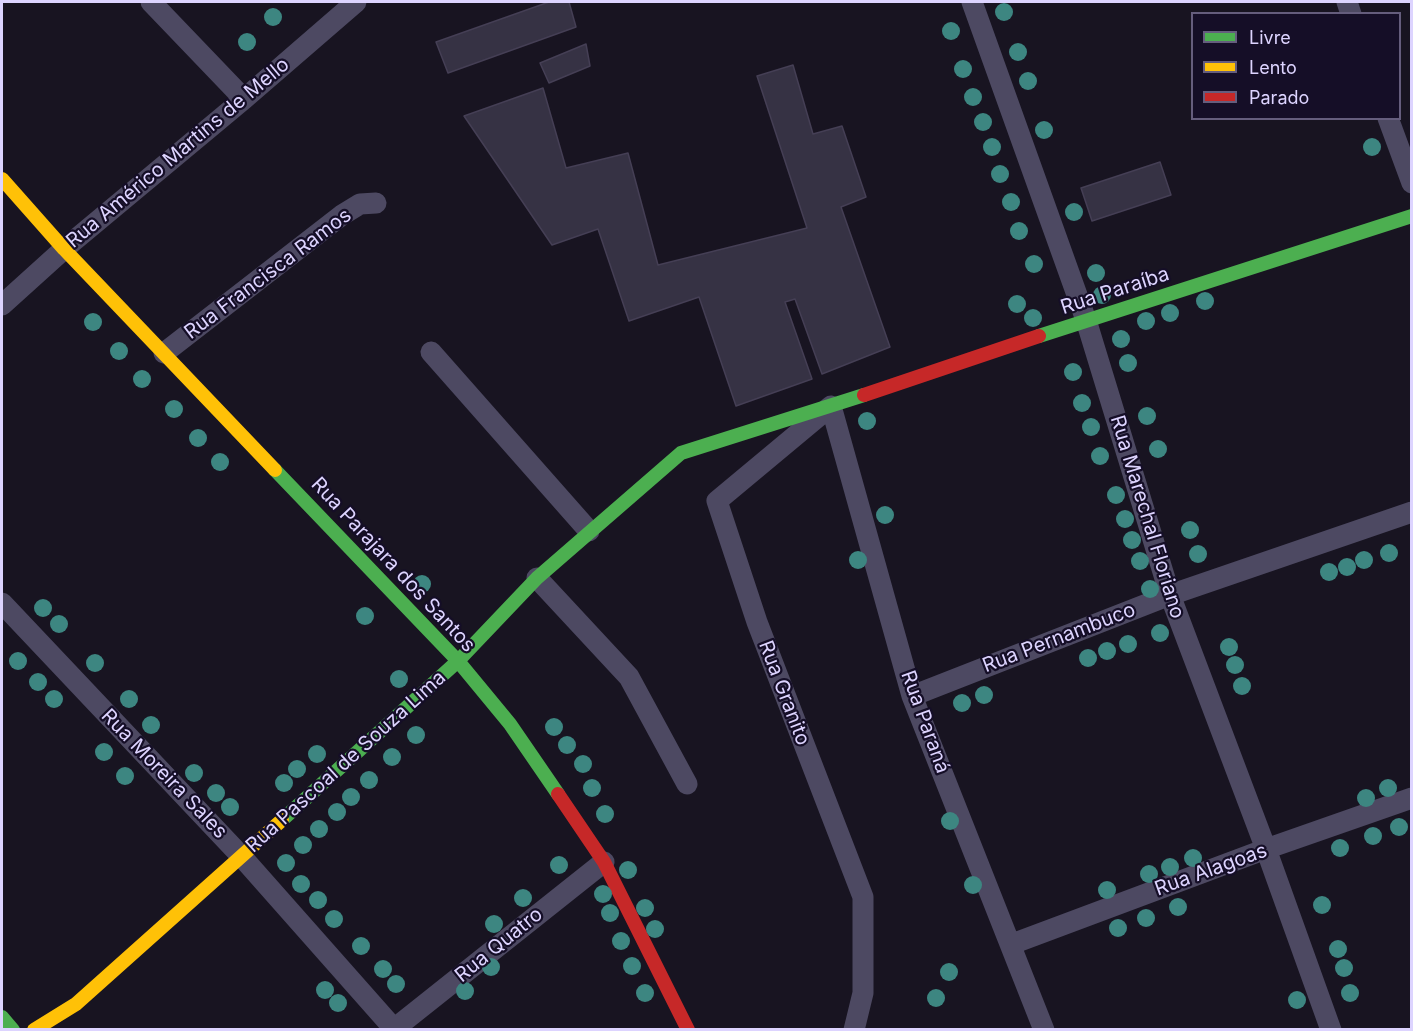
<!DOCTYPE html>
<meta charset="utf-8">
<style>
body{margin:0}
#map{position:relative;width:1413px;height:1031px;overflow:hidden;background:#181421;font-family:Inter,sans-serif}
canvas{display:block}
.frame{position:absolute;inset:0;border:3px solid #ddd4ff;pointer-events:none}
.legend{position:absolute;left:1191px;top:12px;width:210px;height:108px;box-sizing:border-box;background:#150e27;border:2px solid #655d7d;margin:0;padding:8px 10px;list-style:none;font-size:18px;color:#ddd4ff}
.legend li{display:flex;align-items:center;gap:12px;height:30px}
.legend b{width:30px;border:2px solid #655d7d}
</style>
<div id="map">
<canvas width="1413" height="1031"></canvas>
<div class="frame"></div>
<ul class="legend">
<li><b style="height:8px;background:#4caf50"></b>Livre</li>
<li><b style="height:8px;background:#ffc107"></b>Lento</li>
<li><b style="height:8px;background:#c62828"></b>Parado</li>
</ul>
</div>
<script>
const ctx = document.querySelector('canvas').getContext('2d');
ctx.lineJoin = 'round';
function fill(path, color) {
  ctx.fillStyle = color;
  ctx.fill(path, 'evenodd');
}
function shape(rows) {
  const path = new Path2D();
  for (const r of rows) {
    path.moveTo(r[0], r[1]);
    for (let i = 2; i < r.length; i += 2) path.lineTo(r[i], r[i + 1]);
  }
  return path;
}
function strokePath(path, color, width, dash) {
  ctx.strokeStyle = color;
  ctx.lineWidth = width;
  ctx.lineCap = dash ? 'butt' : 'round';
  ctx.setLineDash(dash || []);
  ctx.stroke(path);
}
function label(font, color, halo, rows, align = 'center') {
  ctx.font = font + ' Inter,sans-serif';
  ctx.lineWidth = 4.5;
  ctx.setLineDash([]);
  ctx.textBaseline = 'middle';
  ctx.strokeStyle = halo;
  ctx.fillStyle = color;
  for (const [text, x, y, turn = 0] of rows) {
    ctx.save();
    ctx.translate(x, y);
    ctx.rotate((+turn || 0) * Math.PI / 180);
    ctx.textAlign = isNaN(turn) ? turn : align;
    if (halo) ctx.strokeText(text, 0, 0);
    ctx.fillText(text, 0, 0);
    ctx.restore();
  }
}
const building = shape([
 [549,2,569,2,576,27,448,73,436,42,549,2],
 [586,44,590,66,549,83,540,63,586,44],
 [793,65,813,134,842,126,866,197,841,207,890,347,822,374,795,299,785,302,812,379,736,406,699,297,629,321,598,229,552,245,464,116,543,88,566,168,628,153,658,265,807,228,757,76,793,65],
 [1160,162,1171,195,1092,221,1081,188,1160,162]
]);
fill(building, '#363244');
strokePath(building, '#453f55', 1.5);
strokePath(shape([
 [151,2,244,99],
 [972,2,1086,320,1170,595,1266,849,1331,1030],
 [1347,2,1351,14],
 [1388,118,1412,183],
 [2,305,64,249,244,99,356,2],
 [431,352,589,531],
 [164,353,342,215,360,204,376,203],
 [537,578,629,677,687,784],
 [2,603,242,857,395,1030],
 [912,696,1170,595,1412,512],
 [1012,944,1266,849,1412,798],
 [394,1029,604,862],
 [854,1030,863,993,863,897,757,622,717,501,831,406,912,696,1044,1030]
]), '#4d4962', 21);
strokePath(shape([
 [1039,336,1412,216],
 [275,470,458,661,510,724,558,794],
 [282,820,458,661,537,578,681,453,864,395],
 [2,1017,13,1030]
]), '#4caf50', 14);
strokePath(shape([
 [2,179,64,249,275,470],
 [34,1030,76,1004,282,820]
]), '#ffc107', 14);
strokePath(shape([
 [864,395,1039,336],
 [558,794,604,862,688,1030]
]), '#c62828', 14);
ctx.fillStyle = '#3d8681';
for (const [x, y] of [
 [1004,12],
 [273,17],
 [951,31],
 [247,42],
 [1018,52],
 [963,69],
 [1028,81],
 [973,97],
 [983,122],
 [1044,130],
 [992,147],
 [1372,147],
 [1000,174],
 [1011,202],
 [1074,212],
 [1019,231],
 [1034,264],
 [1096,273],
 [1102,295],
 [1205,301],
 [1017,304],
 [1170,313],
 [1033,318],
 [1146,321],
 [93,322],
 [1121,339],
 [119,351],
 [1128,363],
 [1073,372],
 [142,379],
 [1082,403],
 [174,409],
 [1147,416],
 [867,421],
 [1091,427],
 [198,438],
 [1158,449],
 [1100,456],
 [220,462],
 [1116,495],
 [885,515],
 [1125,519],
 [1190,530],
 [1132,540],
 [1389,553],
 [1198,554],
 [858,560],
 [1364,560],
 [1140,561],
 [1347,567],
 [1329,572],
 [422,584],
 [1150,589],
 [43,608],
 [365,616],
 [59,624],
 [1160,633],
 [1128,644],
 [1229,647],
 [1107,651],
 [1088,658],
 [18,661],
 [95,663],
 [1235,665],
 [399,679],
 [38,682],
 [1242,686],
 [984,695],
 [54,699],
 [129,699],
 [962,703],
 [151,725],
 [554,727],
 [416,735],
 [567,745],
 [104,752],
 [317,754],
 [392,757],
 [583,764],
 [297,769],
 [194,773],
 [125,776],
 [369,780],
 [284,783],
 [592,788],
 [1388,788],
 [216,793],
 [351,797],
 [1366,798],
 [230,807],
 [337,812],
 [605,814],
 [950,821],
 [1399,827],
 [319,829],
 [1373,836],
 [303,845],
 [1340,848],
 [1193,858],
 [286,863],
 [559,865],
 [1170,867],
 [628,870],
 [1149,874],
 [301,884],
 [973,885],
 [1107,890],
 [603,894],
 [523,898],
 [318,900],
 [1322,905],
 [1178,907],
 [645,908],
 [610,913],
 [1146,918],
 [334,919],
 [494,924],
 [1118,928],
 [655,929],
 [621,941],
 [361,946],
 [1338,949],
 [632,966],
 [491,967],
 [1344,968],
 [383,969],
 [949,972],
 [396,984],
 [325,990],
 [465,991],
 [645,993],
 [1350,993],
 [936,998],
 [1297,1000],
 [338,1003]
]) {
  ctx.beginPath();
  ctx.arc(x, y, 9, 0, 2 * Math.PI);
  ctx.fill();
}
label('20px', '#ddd4ff', '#150e27', [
 ["Rua Américo Martins de Mello",178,153,-40],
 ["Rua Francisca Ramos",268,274,-37],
 ["Rua Paraíba",1115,291,-18],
 ["Rua Marechal Floriano",1147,517,73],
 ["Rua Parajara dos Santos",393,565,47],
 ["Rua Pernambuco",1059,638,-21],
 ["Rua Granito",784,693,69],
 ["Rua Paraná",925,722,70],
 ["Rua Pascoal de Souza Lima",346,762,-42],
 ["Rua Moreira Sales",164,774,46],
 ["Rua Alagoas",1211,870,-20],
 ["Rua Quatro",499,945,-39]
]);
</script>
